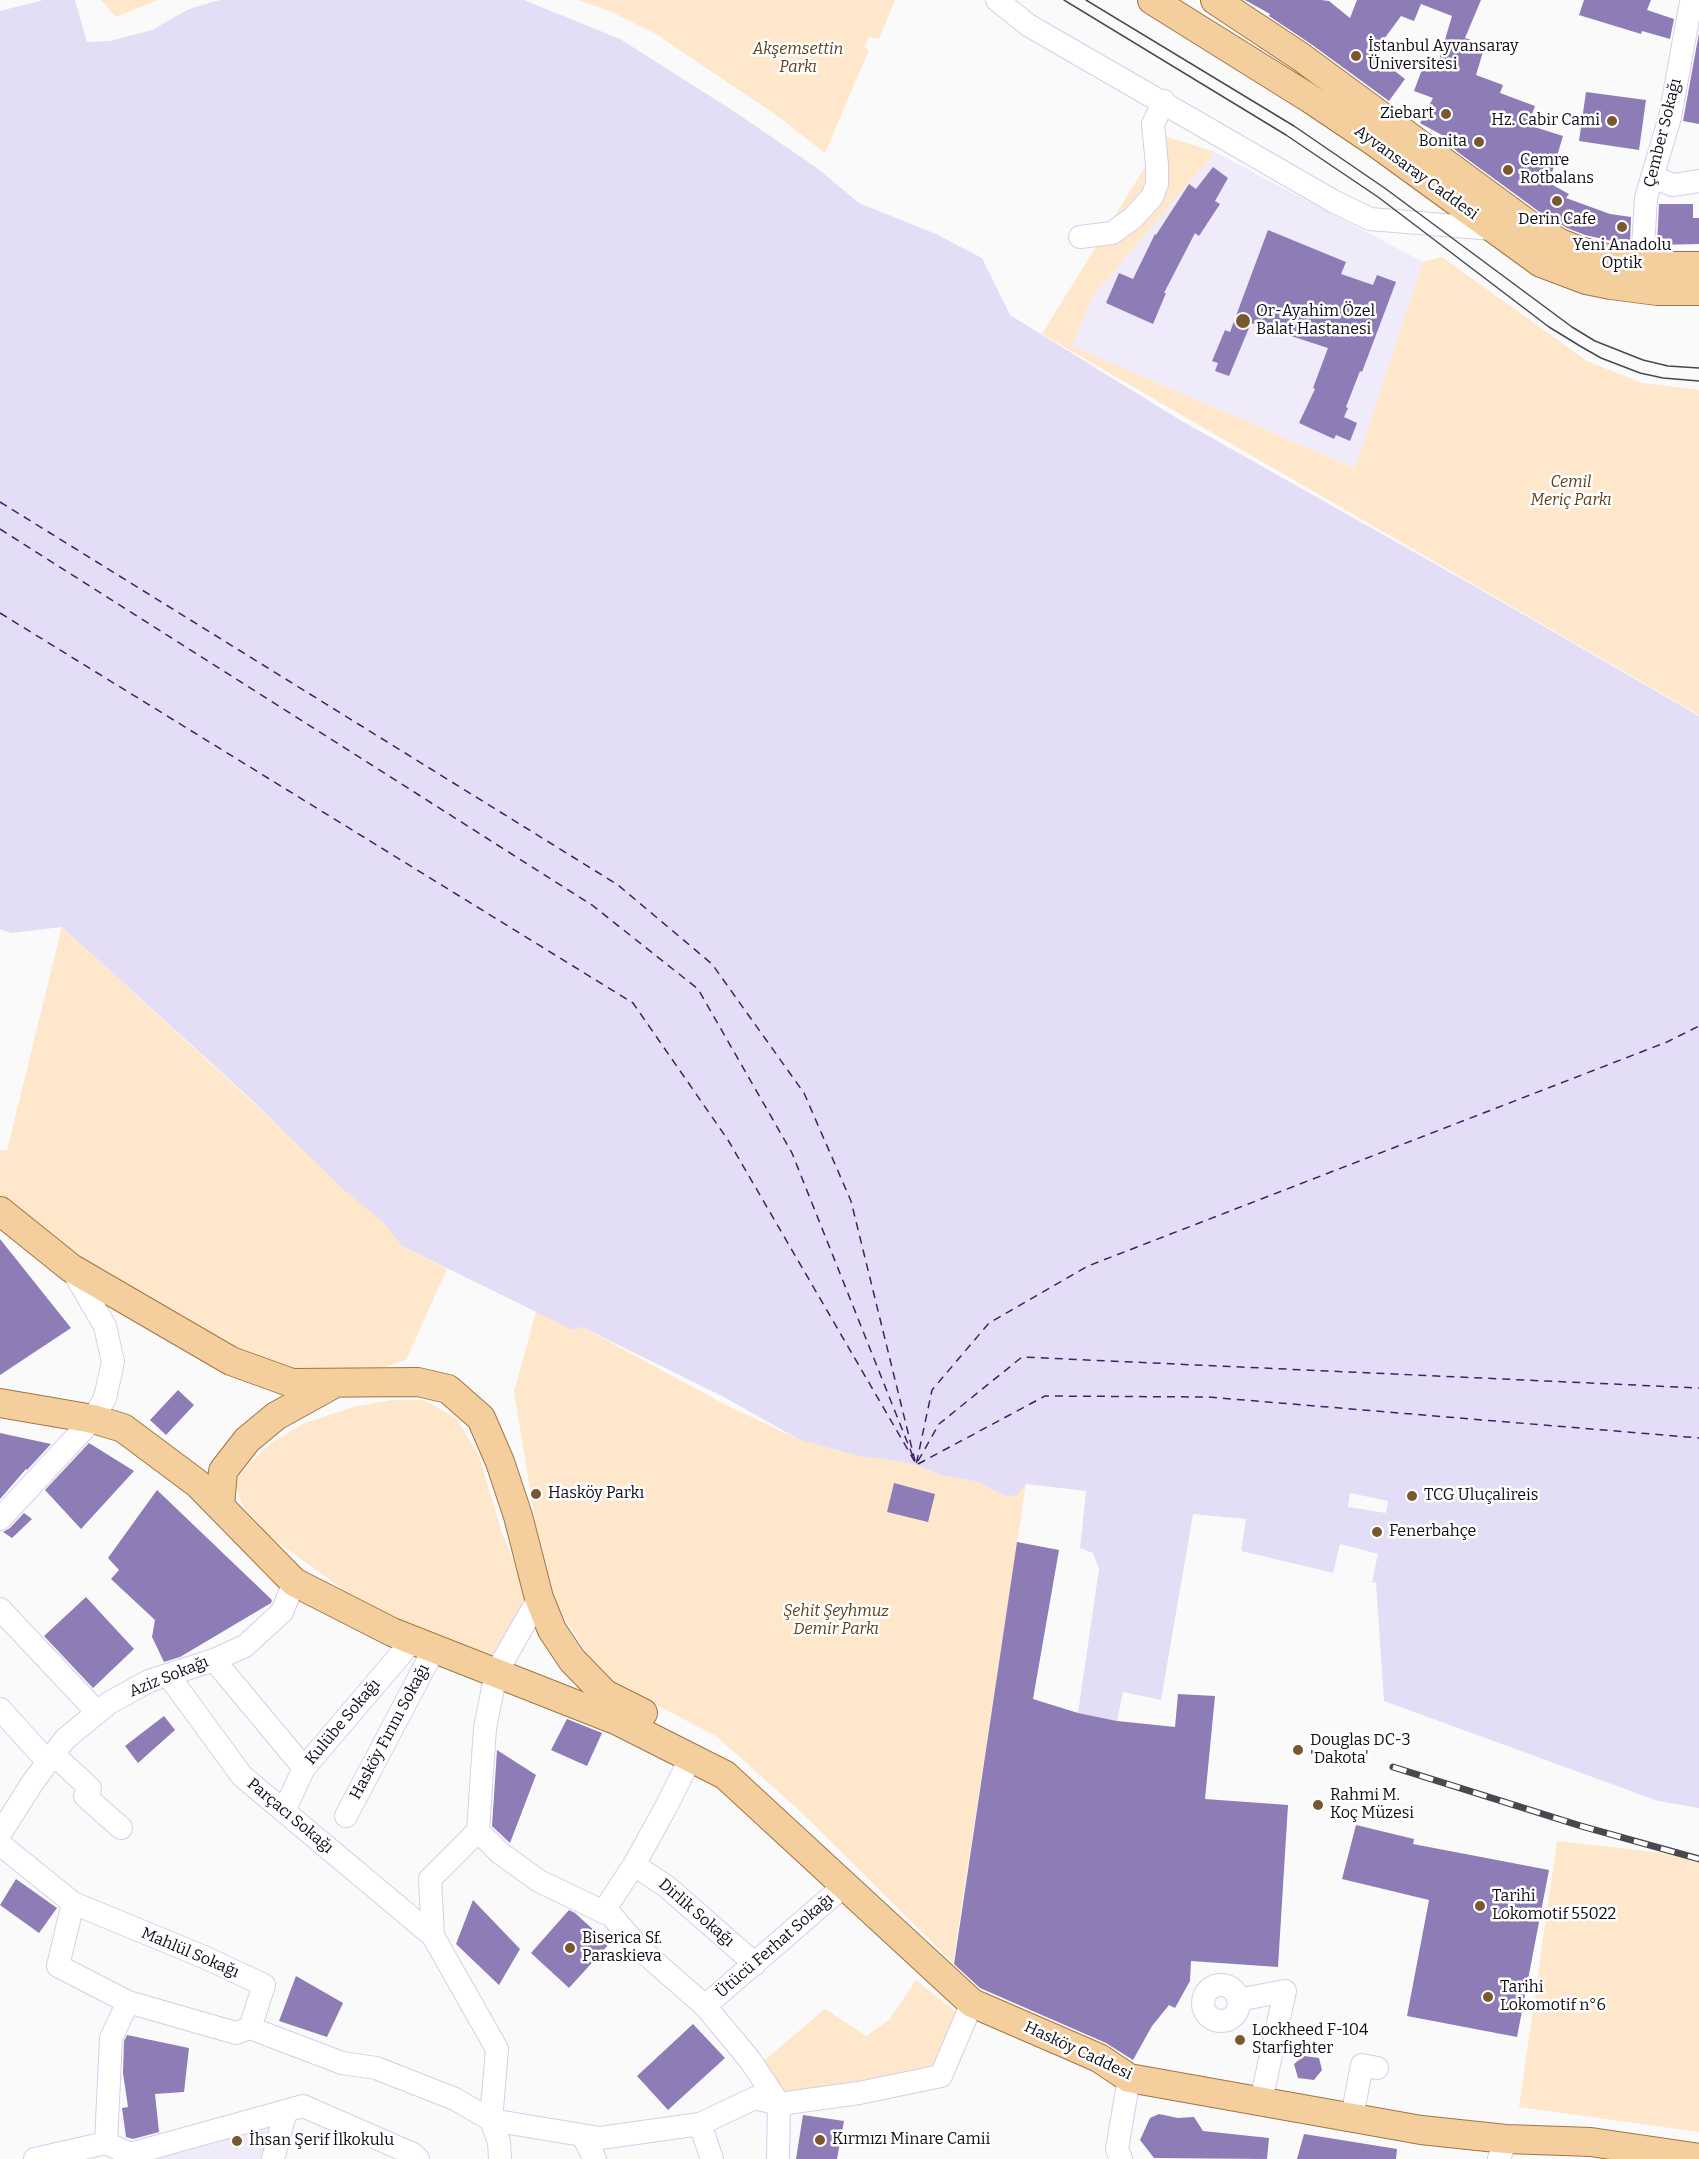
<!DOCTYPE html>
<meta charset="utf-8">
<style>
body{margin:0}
canvas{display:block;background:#fafafa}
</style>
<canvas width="1699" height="2159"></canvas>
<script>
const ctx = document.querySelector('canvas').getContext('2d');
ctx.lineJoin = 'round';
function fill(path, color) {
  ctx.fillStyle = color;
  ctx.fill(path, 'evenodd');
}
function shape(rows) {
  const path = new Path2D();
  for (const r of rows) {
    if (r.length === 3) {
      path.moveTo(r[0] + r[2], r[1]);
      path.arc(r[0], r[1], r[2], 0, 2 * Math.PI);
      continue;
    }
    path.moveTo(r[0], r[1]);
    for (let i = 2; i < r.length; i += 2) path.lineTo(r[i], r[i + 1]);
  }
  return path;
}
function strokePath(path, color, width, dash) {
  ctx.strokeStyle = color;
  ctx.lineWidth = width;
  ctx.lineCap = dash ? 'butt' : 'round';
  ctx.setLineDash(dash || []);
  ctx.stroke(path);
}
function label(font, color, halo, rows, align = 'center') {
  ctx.font = font + ' Bitter,serif';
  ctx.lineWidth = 5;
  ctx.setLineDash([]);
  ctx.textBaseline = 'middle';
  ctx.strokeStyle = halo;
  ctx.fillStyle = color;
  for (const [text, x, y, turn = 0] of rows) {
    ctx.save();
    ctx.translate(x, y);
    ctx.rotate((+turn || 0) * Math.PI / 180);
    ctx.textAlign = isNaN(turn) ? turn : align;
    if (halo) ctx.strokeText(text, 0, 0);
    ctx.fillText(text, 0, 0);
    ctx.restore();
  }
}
fill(shape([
 [1215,152,1423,262,1356,468,1071,346,1092,297],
 [273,2123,262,2159,139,2159]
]), '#efebfb');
fill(shape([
 [101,0,158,0,116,17],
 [578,0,895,0,879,39,868,37,865,48,869,50,825,153,776,115,656,34,609,11],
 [1164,136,1215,152,1092,297,1072,346,1355,468,1423,262,1442,257,1587,361,1642,383,1699,390,1699,715,1042,334],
 [62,927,383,1222,402,1246,447,1269,406,1360,334,1384,231,1361,0,1206,0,1150,7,1150],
 [536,1311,573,1330,582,1327,726,1405,800,1440,863,1457,886,1459,916,1465,941,1475,978,1482,1005,1496,1026,1484,953,1963,801,1812,716,1736,603,1677,547,1592,514,1392],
 [392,1400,424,1400,456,1418,479,1456,503,1536,533,1608,500,1666,360,1602,268,1535,242,1504,234,1482,247,1466,271,1443,305,1423,353,1407],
 [1557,1841,1699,1857,1699,2132,1519,2107],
 [916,1980,956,2012,958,2028,937,2066,784,2097,760,2064,825,2009,866,2036,889,2020]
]), '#ffe7cc');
fill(shape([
 [43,0,75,0,87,42,110,41,152,30,189,9,220,0,524,0,620,39,732,110,817,168,859,203,936,234,982,258,1010,315,1180,420,1476,587,1699,716,1699,1808,1658,1801,1384,1701,1376,1583,1241,1551,1246,1519,1193,1514,1161,1700,1123,1692,1117,1721,1078,1713,1099,1569,1093,1553,1080,1548,1086,1491,1026,1484,1017,1495,1005,1496,978,1482,941,1475,916,1465,887,1459,863,1457,800,1440,724,1397,582,1327,573,1330,402,1246,383,1222,342,1188,253,1101,62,927,11,933,0,929,0,11]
]), '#e4ddf6');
fill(shape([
 [1350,1493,1388,1501,1386,1513,1348,1507],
 [1340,1544,1378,1554,1372,1582,1333,1573]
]), '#fafafa');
strokePath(shape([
 [0,502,618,885,712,964,804,1093,851,1201,916,1465,932,1390,989,1323,1088,1266,1667,1042,1699,1026],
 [0,529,592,905,698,989,792,1153,914,1459],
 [0,613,633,1003,728,1140,915,1462],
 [918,1461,939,1424,1022,1357,1699,1388],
 [918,1464,1045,1396,1208,1397,1699,1438]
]), '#3e2268', 1.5, [8, 6]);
fill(shape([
 [1245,0,1321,0,1329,1,1350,18,1357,0,1481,0,1465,38,1485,45,1476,75,1503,85,1500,93,1535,106,1528,125,1563,136,1549,183,1569,194,1566,198,1610,214,1631,217,1630,245,1585,235,1567,228,1541,213,1459,153,1446,142,1449,139,1420,123,1433,98,1414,91,1427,56,1439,60,1452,16,1421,4,1414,21,1401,16,1373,54,1405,79,1389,101,1311,44,1269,16,1270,14],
 [1584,0,1651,0,1647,10,1674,19,1670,39,1642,31,1641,34,1579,15],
 [1699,33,1699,124,1683,121],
 [1586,92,1646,100,1639,150,1579,141],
 [1213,167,1228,178,1215,201,1220,204,1199,236,1195,233,1164,293,1166,293,1153,324,1106,303,1119,273,1133,279,1155,234,1156,235,1189,184,1196,189],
 [1659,204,1693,204,1693,218,1699,218,1699,244,1657,245],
 [1268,230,1346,262,1341,274,1373,285,1377,275,1396,282,1362,372,1360,371,1346,407,1348,408,1344,417,1357,423,1350,441,1336,435,1334,439,1299,423,1315,389,1313,388,1328,348,1251,323,1229,376,1215,371,1218,363,1212,361,1225,330,1230,332],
 [0,1239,71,1328,0,1375],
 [178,1390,194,1405,166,1435,150,1420],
 [0,1433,51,1444,27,1470,26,1469,0,1499],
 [89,1443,134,1471,81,1529,45,1490],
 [894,1483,935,1494,928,1522,887,1512],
 [157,1490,272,1600,271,1603,180,1657,164,1662,152,1637,155,1620,111,1579,119,1570,108,1558],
 [24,1513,32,1519,12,1538,3,1532,10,1528],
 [1017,1542,1059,1550,1033,1699,1078,1713,1117,1721,1175,1727,1178,1694,1215,1696,1205,1799,1288,1805,1278,1967,1191,1961,1190,1981,1175,2008,1169,2005,1152,2026,1133,2060,1106,2043,980,1988,954,1964],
 [86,1597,134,1649,93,1688,44,1636],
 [164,1716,175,1730,138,1763,125,1746],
 [567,1719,602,1733,587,1766,551,1750],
 [497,1750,536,1775,510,1843,492,1826],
 [1356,1825,1414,1839,1413,1844,1549,1870,1517,2037,1407,2016,1429,1900,1342,1879],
 [16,1879,57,1908,39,1933,0,1905],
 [473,1900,520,1949,499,1985,456,1944],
 [569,1910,575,1913,609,1944,569,1988,531,1953],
 [296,1976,343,2003,327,2037,279,2021],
 [693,2024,725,2058,668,2110,637,2076],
 [127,2035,189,2048,184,2092,155,2094,159,2132,133,2139,126,2137,122,2108,128,2107,123,2073,124,2041],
 [1304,2056,1319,2058,1322,2070,1314,2080,1298,2078,1294,2064],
 [1159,2114,1178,2118,1194,2117,1203,2131,1269,2138,1267,2159,1154,2158,1140,2140,1150,2118],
 [803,2115,844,2121,837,2159,796,2159],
 [1304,2134,1397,2149,1396,2159,1297,2159]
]), '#8d7cb5');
const minor = shape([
 [997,0,1028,25,1333,201,1370,219,1493,229],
 [1653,177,1673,185,1699,181],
 [1080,237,1112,233,1133,218,1152,197,1157,184,1157,165,1153,124,1164,101],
 [1642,265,1646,198,1670,117,1691,2],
 [0,1519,93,1419,105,1398,113,1362,105,1326,71,1268],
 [539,1598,496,1673,485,1728,478,1831,500,1853,539,1881,612,1916,640,1949,705,2006,750,2060,779,2104,859,2093,941,2076,972,2003],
 [0,1609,97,1712],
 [214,1660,304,1768],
 [168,1675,242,1776,433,1936],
 [0,1709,48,1762],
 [54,1755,90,1788,85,1796,121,1828],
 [284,1811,304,1768,413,1640],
 [346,1816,434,1649],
 [478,1831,430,1879,433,1936,497,2049,491,2120,499,2142,500,2159],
 [0,1834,33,1782,65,1739,109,1703,149,1681,214,1660,245,1646,282,1612,294,1582],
 [0,1844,73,1903,58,1966,128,2002,236,2033,250,2028,342,2063,376,2068,455,2099,491,2120,600,2138,700,2124,755,2098,779,2104,778,2159],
 [634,1865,666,1886,755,1964],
 [73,1903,204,1957,264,1985,250,2028],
 [603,1912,634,1865,666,1807,691,1757],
 [1221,2003,18],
 [1238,2000,1285,1991,1261,2101],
 [705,2006,845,1885],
 [1352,2117,1362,2065,1377,2068],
 [700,2124,712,2159],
 [582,2135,595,2159],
 [106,2143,130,2154,303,2106,413,2154,418,2159],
 [106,2143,111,2038,128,2002],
 [35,2159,106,2143],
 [273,2159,286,2111],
 [1121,2159,1117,2149,1129,2078],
 [1499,2159,1506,2139]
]);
const major = shape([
 [1152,0,1309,98,1376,143,1541,263,1586,280,1611,285,1657,291,1699,291],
 [1215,0,1301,57,1532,227,1560,243,1580,251,1621,262,1673,266,1699,266],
 [0,1211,71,1268,231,1361,292,1383,418,1382,448,1389,481,1418,500,1462,518,1516,539,1598,552,1630,572,1660,605,1694,643,1713],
 [0,1403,93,1419,123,1428,198,1484,294,1582,392,1632,618,1721,725,1775,972,2003,1099,2058,1129,2078,1421,2130,1506,2139,1591,2142,1699,2158],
 [220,1506,223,1471,247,1440,276,1416,332,1385]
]);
strokePath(minor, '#d6cdec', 24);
strokePath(major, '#a17544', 30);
strokePath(minor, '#fff', 22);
strokePath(major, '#f5ce9e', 28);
strokePath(shape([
 [1064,0,1286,135,1378,197,1549,327,1580,346,1601,358,1640,373,1663,378,1699,381],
 [1086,0,1294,126,1386,189,1572,327,1595,341,1643,360,1668,366,1699,368]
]), '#4a484f', 1.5);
const rail = shape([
 [1393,1767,1581,1826,1699,1859]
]);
strokePath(rail, '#4a484f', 7);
strokePath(rail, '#fff', 4.5, [14]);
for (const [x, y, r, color] of [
 [1356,56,6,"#79572f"],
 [1446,114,6,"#79572f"],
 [1612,121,6,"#79572f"],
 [1479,142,6,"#79572f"],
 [1508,170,6,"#79572f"],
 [1557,201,6,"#79572f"],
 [1622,227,6,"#79572f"],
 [1243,321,8,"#79572f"],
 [536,1494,6,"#79572f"],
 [1412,1496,6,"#79572f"],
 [1377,1532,6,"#79572f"],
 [1298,1750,6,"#79572f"],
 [1318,1805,6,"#79572f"],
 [1480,1906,6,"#79572f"],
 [570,1948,6,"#79572f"],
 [1488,1997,6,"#79572f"],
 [1240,2040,6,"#79572f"],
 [820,2140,6,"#79572f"],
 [237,2141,6,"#79572f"]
]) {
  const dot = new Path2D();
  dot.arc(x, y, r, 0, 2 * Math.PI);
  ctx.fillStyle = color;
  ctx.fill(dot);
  strokePath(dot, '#fff', 2);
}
label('16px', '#0f0c16', '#fff', [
 ["İstanbul Ayvansaray",1368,47],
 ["Üniversitesi",1368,65],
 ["Ziebart",1434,114,"right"],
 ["Hz. Cabir Cami",1600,121,"right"],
 ["Bonita",1467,142,"right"],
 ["Cemre",1520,161],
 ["Rotbalans",1520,179],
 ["Derin Cafe",1557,220,"center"],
 ["Yeni Anadolu",1622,246,"center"],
 ["Optik",1622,264,"center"],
 ["Or-Ayahim Özel",1256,312],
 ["Balat Hastanesi",1256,330],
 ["Hasköy Parkı",548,1494],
 ["TCG Uluçalireis",1424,1496],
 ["Fenerbahçe",1389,1532],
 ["Douglas DC-3",1310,1741],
 ["'Dakota'",1310,1759],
 ["Rahmi M.",1330,1796],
 ["Koç Müzesi",1330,1814],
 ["Tarihi",1492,1897],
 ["Lokomotif 55022",1492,1915],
 ["Biserica Sf.",582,1939],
 ["Paraskieva",582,1957],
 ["Tarihi",1500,1988],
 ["Lokomotif n°6",1500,2006],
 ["Lockheed F-104",1252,2031],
 ["Starfighter",1252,2049],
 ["Kırmızı Minare Camii",832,2140],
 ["İhsan Şerif İlkokulu",249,2141]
], 'left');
label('italic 16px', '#5f4018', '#fff', [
 ["Akşemsettin",798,50],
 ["Parkı",798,68],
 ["Cemil",1571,483],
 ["Meriç Parkı",1571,501],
 ["Şehit Şeyhmuz",836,1612],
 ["Demir Parkı",836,1630]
]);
label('16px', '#0f0c16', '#fff', [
 ["Çember Sokağı",1663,133,-76],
 ["Ayvansaray Caddesi",1416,173,36],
 ["Aziz Sokağı",169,1677,-22],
 ["Kulübe Sokağı",343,1722,-50],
 ["Hasköy Fırını Sokağı",390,1732,-62],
 ["Parçacı Sokağı",290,1816,40],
 ["Dirlik Sokağı",696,1913,41],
 ["Ütücü Ferhat Sokağı",775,1946,-41],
 ["Mahlül Sokağı",190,1953,23],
 ["Hasköy Caddesi",1078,2051,25]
]);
</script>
